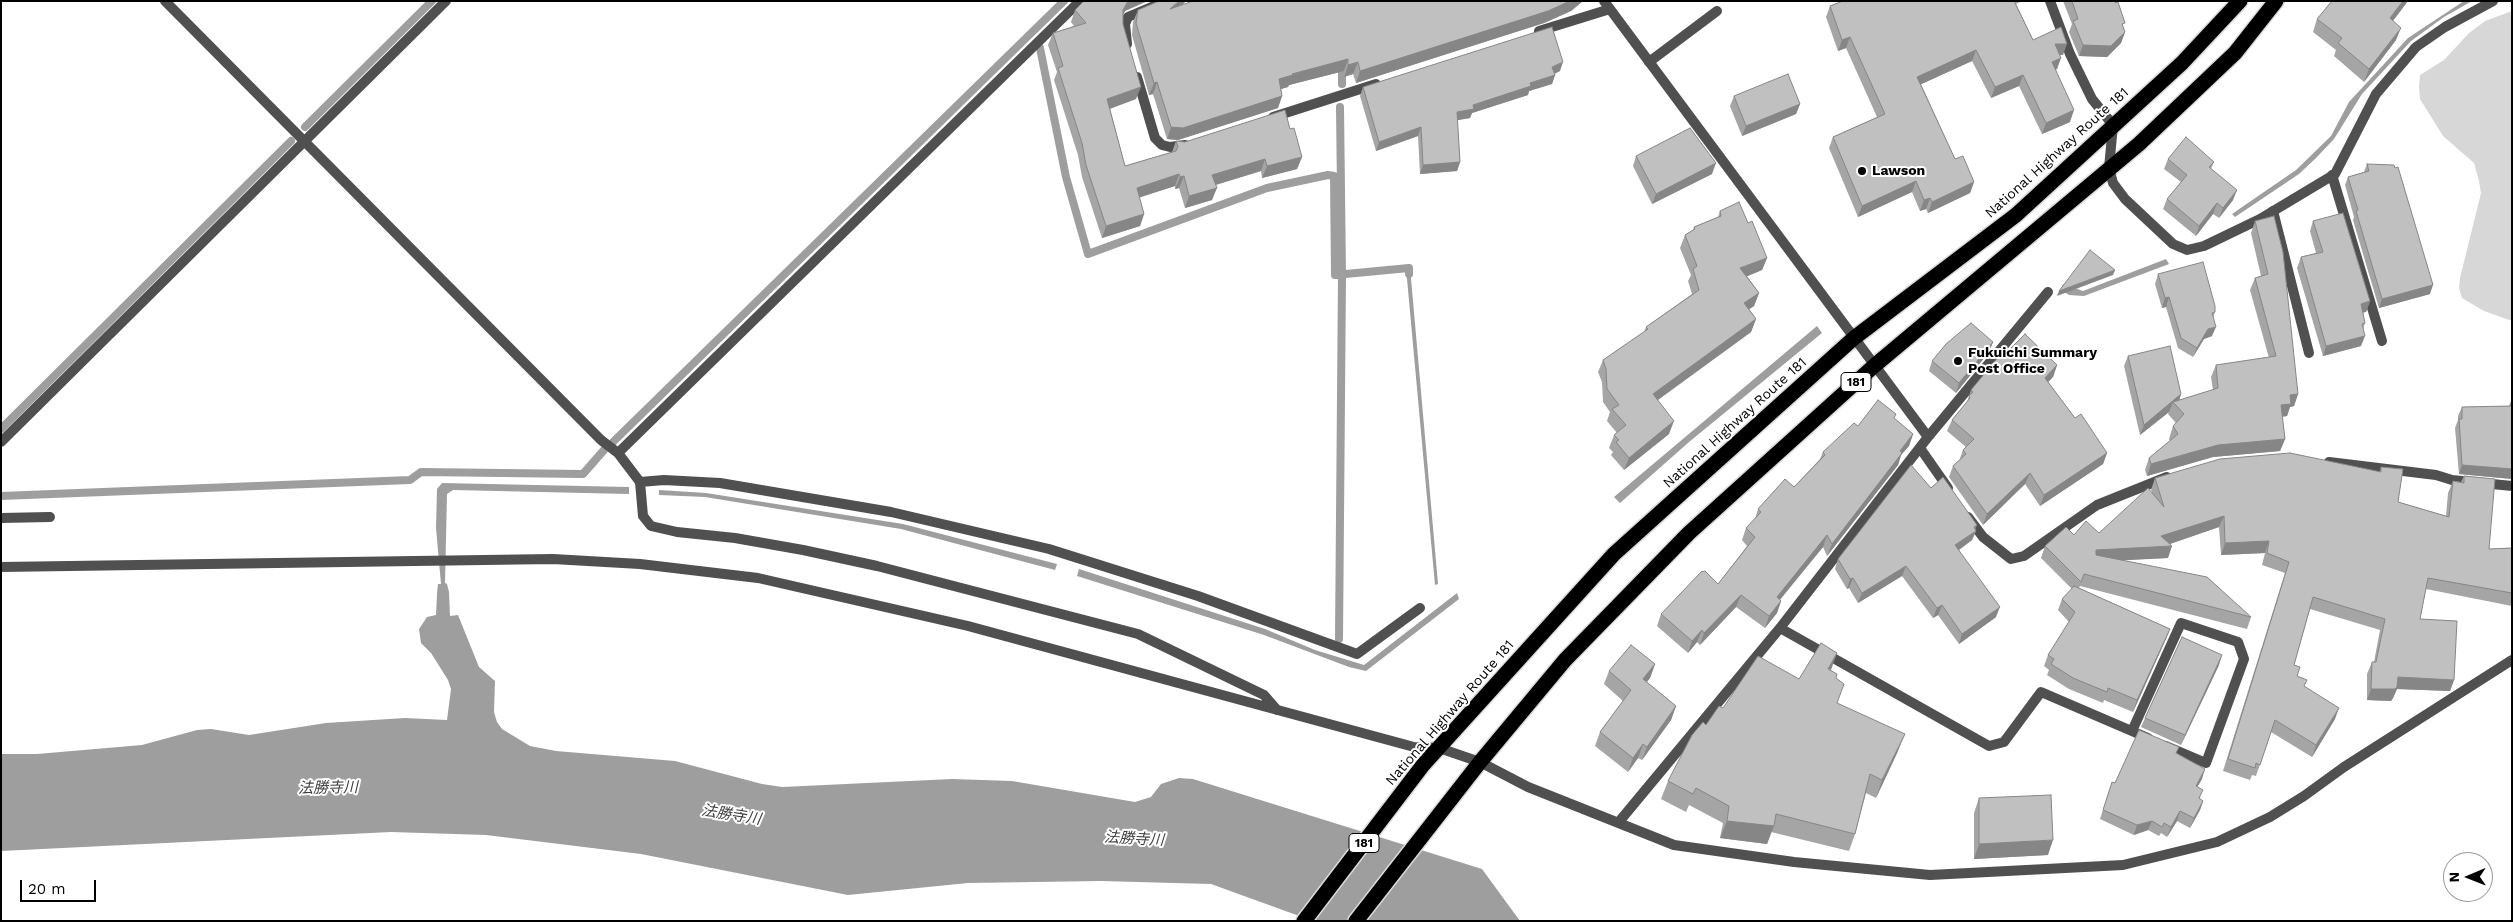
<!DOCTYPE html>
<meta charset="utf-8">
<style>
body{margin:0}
#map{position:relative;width:2513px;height:922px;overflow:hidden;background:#fff;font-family:"Work Sans",sans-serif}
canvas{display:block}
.frame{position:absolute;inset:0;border:2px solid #000;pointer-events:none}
.north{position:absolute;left:2443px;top:852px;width:50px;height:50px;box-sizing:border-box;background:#fff;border:1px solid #999;border-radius:50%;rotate:269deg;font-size:14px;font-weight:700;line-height:20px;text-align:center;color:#000}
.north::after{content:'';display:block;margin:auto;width:18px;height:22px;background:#000;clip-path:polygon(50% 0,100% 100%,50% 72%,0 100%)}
.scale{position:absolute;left:20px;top:880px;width:76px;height:22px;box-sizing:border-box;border:2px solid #000;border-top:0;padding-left:6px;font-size:15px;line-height:18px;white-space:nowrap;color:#000;-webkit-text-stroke:4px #fff;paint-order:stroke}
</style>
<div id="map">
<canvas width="2513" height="922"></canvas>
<div class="frame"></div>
<div class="north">N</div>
<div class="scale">20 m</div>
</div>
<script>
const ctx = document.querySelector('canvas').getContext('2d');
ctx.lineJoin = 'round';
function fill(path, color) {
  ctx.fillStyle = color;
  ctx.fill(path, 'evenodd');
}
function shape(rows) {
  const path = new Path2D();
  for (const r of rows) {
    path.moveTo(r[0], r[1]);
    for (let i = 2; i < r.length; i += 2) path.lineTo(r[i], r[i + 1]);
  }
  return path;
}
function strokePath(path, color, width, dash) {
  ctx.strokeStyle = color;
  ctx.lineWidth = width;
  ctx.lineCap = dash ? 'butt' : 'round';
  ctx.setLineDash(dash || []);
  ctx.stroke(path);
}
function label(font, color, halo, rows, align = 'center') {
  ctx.font = font + ' "Work Sans","Noto Sans JP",sans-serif';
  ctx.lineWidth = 4;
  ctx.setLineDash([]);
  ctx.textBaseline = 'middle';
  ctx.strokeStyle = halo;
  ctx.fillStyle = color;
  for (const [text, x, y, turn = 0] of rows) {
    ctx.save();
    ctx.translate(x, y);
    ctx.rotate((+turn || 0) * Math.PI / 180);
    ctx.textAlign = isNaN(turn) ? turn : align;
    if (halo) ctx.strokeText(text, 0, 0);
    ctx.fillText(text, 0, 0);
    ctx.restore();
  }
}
fill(shape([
 [2512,11,2512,321,2484,311,2462,298,2459,288,2460,278,2481,193,2479,181,2474,163,2443,136,2420,99,2419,87,2420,75,2444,60,2469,33,2485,21]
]), '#d7d7d7');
fill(shape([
 [2464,1,2472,1,2444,17,2411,41,2362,94,2334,139,2316,158,2299,174,2235,217,2232,214,2296,170,2331,136,2349,102,2408,38],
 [2166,259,2169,264,2084,296,2069,295,2061,290,2063,284,2083,291],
 [1410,267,1438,584,1435,585,1406,268],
 [1817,326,1822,333,1689,442,1620,503,1614,497],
 [442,483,629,487,629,494,453,490,447,494,445,583,447,584,449,592,450,616,458,615,479,667,495,681,494,712,497,722,502,729,530,746,556,751,675,761,762,784,782,787,952,779,1012,781,1135,802,1151,797,1161,784,1179,778,1193,779,1482,869,1520,921,1313,921,1211,884,1101,881,968,883,848,895,641,854,486,835,391,832,1,851,1,754,37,754,142,745,197,730,211,729,249,735,326,723,405,718,447,720,451,689,448,680,431,653,421,643,419,629,427,617,436,615,437,594,438,584,441,584,436,528,437,489],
 [659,490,706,493,903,524,1057,564,1055,570,901,529,705,497,659,495],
 [1079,569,1265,629,1315,650,1364,665,1457,593,1459,599,1366,671,1349,667,1264,635,1077,576]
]), '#9e9e9e');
strokePath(shape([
 [1040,48,1066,177,1088,254,1267,188,1328,175,1334,176,1335,275,1409,268,1409,274],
 [1342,63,1342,84],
 [305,127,432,1],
 [1,429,291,141],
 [613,442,1064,1],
 [1,496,410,480,421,472,583,474,604,450],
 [1339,639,1342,275,1340,107]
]), '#9e9e9e', 8);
const highway = shape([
 [1304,921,1423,765,1614,554,1854,338,2016,215,2182,63,2240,1],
 [1356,921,1480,762,1565,660,1689,533,1874,366,2139,144,2235,53,2276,1]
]);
strokePath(highway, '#dbdbdb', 18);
strokePath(shape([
 [1649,62,1717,11],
 [2332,175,2382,341],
 [2273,211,2309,353]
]), '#505050', 10);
strokePath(shape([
 [165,1,601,440,618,453,640,482,643,516,651,526,677,532,735,538,803,550,877,566,1138,634,1264,695,1277,710],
 [1604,1,1928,437],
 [2050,1,2070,54,2092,99,2113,125,2109,168,2113,183,2125,199,2173,244,2187,250,2204,246,2260,219,2335,174,2376,94,2416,47,2445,27,2493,1],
 [1539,31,1610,9],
 [1127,44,1125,24,1128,17,1166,1],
 [1137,77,1155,138,1162,145,1170,147,1185,145],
 [1273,117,1376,84],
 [1,442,446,1],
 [1920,448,1948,488],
 [618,453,1080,1],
 [2329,462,2436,475,2452,480,2512,486],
 [640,482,664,480,720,483,891,512,1049,549,1198,596,1357,654,1420,608],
 [1968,517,1983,537,2011,559,2024,556,2097,505,2167,477],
 [1,518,50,517],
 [1,567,553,559,640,564,758,578,968,626,1414,747,1439,748,1480,762,1528,787,1674,845,1794,862,1930,875,2123,865,2217,842,2270,817,2304,796,2344,767,2512,660],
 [1780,628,1989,746,2004,742,2041,692,2148,738],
 [2132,731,2181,623,2238,642,2244,659,2206,763,2166,746],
 [1618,823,1780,628,1928,437,2048,292]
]), '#505050', 10);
strokePath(highway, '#000', 15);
fill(shape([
 [1186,1,1182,5,1193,1,1583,1,1571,11,1544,23,1356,83,1353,74,1344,77,1344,71,1289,85,1288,87,1281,89,1282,96,1278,108,1178,140,1167,139,1153,94,1149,95,1132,35,1133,22,1138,10],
 [1843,1,2022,1,2016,4,2033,40,2063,55,2060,55,2057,69,2055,70,2070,122,2042,134,2019,86,1991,98,1972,61,1921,84,1955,159,1974,182,1970,193,1928,213,1926,209,1920,211,1912,192,1858,217,1829,148,1833,137,1877,117,1846,48,1838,51,1826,17,1830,6],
 [2063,1,2115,1,2125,32,2121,43,2107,57,2079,56,2069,32,2072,24],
 [2332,1,2408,1,2393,21,2396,40,2364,82,2334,56,2336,50,2313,32,2317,19],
 [1075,10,1125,11,1123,15,1123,24,1136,99,1110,109,1125,166,1172,152,1176,141,1185,142,1290,129,1302,157,1297,169,1262,178,1261,171,1216,185,1212,200,1185,208,1179,188,1175,189,1175,186,1139,197,1144,214,1140,226,1102,238,1082,177,1078,155,1054,80,1057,72,1048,45,1053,33,1074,26,1071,22],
 [1560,71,1554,74,1555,75,1552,84,1529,91,1528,95,1472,113,1470,118,1457,120,1460,162,1457,171,1420,174,1418,136,1376,151,1360,96,1363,87],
 [1734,96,1800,104,1796,114,1742,136,1730,106],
 [1636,156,1712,174,1652,204,1633,166],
 [2168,159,2214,162,2211,169,2233,200,2219,218,2213,214,2196,236,2163,209,2167,199,2181,182,2164,169],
 [2367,164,2430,294,2379,308,2353,220,2354,217,2345,185,2348,177,2364,172],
 [1720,211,1748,223,1767,258,1762,270,1747,276,1759,293,1754,306,1749,309,1756,319,1751,332,1658,400,1669,434,1624,470,1611,455,1613,452,1609,448,1614,435,1617,433,1607,421,1610,412,1603,402,1602,382,1598,372,1603,360,1644,332,1646,327,1692,294,1688,281,1691,275,1680,248,1685,235,1693,230,1694,227,1718,217],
 [2255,221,2298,394,2294,406,2290,407,2287,416,2282,417,2285,439,2280,451,2213,457,2147,476,2145,470,2149,458,2170,441,2169,439,2173,426,2176,423,2168,414,2169,412,2140,435,2124,366,2128,356,2181,394,2179,400,2213,390,2211,377,2216,365,2269,358,2250,290,2255,278,2261,276,2251,233],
 [2313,221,2370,301,2366,312,2363,312,2365,323,2363,329,2361,346,2323,356,2297,268,2301,257,2316,253,2310,231],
 [2158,274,2215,312,2213,318,2212,336,2204,339,2193,357,2178,348,2166,307,2162,308,2155,284],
 [1993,342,1989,352,1956,393,1929,371,1932,361],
 [2007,352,2057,365,2053,377,2048,382,2075,418,2107,453,2103,464,2040,506,2025,484,1983,525,1949,477,1953,466,1959,461,1963,450,1966,447,1947,431,1952,420,1967,402,1971,390],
 [2512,398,2512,479,2459,474,2455,428,2458,420,2458,416,2462,407,2509,406],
 [1895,419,1913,434,1909,446,1901,455,1898,465,1827,556,1823,547,1780,600,1781,601,1777,613,1765,628,1736,607,1700,645,1697,642,1688,653,1657,626,1661,614,1718,584,1747,546,1742,540,1746,528,1755,519,1758,509,1794,487,1820,459,1823,452,1858,426],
 [2381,467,2398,502,2446,516,2448,493,2453,481,2461,482,2464,476,2489,549,2512,548,2512,606,2426,589,2420,619,2454,680,2450,691,2397,689,2393,698,2391,701,2367,700,2367,674,2372,662,2374,662,2380,630,2310,609,2294,665,2297,676,2304,686,2335,719,2312,757,2271,732,2256,776,2252,775,2250,780,2223,771,2285,573,2262,565,2265,553,2221,555,2219,527,2170,544,2168,558,2121,560,2251,617,2247,629,2080,586,2079,588,2170,629,2165,641,2133,712,2104,700,2103,703,2069,689,2047,675,2049,670,2044,666,2048,655,2069,622,2058,610,2062,599,2072,589,2041,558,2045,546,2074,535,2099,533,2152,492,2151,490,2155,478,2380,471],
 [1931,488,1977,525,1975,529,1976,531,1972,540,1959,550,1996,617,1959,644,1938,615,1933,618,1902,576,1858,603,1849,588,1847,589,1835,569,1838,559],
 [1655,664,1650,678,1647,682,1676,706,1671,720,1642,760,1638,758,1628,772,1595,746,1600,732,1623,701,1604,684,1609,671],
 [2219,665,2181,745,2141,727,2145,718],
 [1831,670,1836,678,1837,703,1898,751,1876,798,1866,793,1855,834,1849,851,1771,832,1767,844,1720,838,1723,823,1689,805,1686,812,1661,799,1668,781,1706,725,1723,708,1799,679],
 [2177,753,2202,779,2197,787,2200,799,2203,801,2200,810,2190,828,2177,821,2167,837,2161,833,2159,836,2148,830,2134,835,2100,819,2112,782,2115,783],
 [1979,798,2048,855,1974,859,1974,813]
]), '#a5a5a5');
fill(shape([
 [1128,1,1148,1,1125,11,1119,22,1123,10],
 [1179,1,1186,1,1166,21,1170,9],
 [1570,1,1583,1,1571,11,1544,23,1356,83,1360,71],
 [2403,1,2408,1,2385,31,2390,18],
 [2401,28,2396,40,2364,82,2369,69],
 [2125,32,2121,43,2107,57,2079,56,2083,45],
 [1850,37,1846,48,1838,51,1842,40],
 [2055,44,2067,44,2063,55,2051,55],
 [1976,50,1972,61,1913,88,1917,77],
 [2061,58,2057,69,2048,73,2052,62],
 [1348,59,1344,71,1289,85,1288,87,1274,91,1279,79,1292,74],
 [1358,62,1353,74,1344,77,1348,65],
 [1563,62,1560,71,1548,77,1552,67],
 [1555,75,1552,84,1529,91,1528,95,1472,113,1470,118,1453,121,1457,112,1530,83],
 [2023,75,2019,86,1991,98,1995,87],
 [1157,82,1153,94,1149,95,1154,83],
 [1141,87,1136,99,1103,111,1107,99],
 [1282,96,1278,108,1178,140,1167,139,1171,127],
 [1800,104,1796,114,1742,136,1746,126],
 [2074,110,2070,122,2042,134,2046,123],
 [1421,127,1418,136,1376,151,1379,142],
 [1302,157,1297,169,1262,178,1267,166],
 [1265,159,1261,171,1208,187,1212,175],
 [1460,162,1457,171,1420,174,1423,165],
 [1716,163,1712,174,1652,204,1656,194],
 [1179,174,1175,186,1132,200,1137,188],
 [1184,176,1179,188,1175,189,1180,177],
 [1916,181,1912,192,1858,217,1862,206],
 [1974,182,1970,193,1928,213,1932,202],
 [1217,188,1212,200,1185,208,1189,196],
 [2237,190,2233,200,2219,218,2223,208],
 [1930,198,1926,209,1920,211,1924,200],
 [2217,203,2213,214,2196,236,2199,226],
 [1144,214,1140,226,1102,238,1106,226],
 [1767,258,1762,270,1736,281,1740,268],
 [2115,270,2113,275,2057,296,2059,291],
 [2433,285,2430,294,2379,308,2382,299],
 [1759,293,1754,306,1739,316,1744,303],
 [2169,297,2166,307,2162,308,2165,298],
 [2370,301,2366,312,2357,314,2361,304],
 [1756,319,1751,332,1648,407,1653,394],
 [2216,327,2212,336,2204,339,2193,357,2197,348,2208,329],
 [2365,336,2361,346,2323,356,2326,346],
 [1993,342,1989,352,1956,393,1959,383],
 [2057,365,2053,377,2041,389,2045,378],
 [2181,394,2178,405,2173,402,2169,412,2140,435,2144,425],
 [2298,394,2294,406,2290,407,2287,416,2277,417,2281,405,2290,395],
 [1674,421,1669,434,1624,470,1629,458],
 [1913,434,1909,446,1901,455,1898,465,1827,556,1832,544],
 [2285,439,2280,451,2213,457,2147,476,2151,464,2218,445],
 [2107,453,2103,464,2040,506,2044,495],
 [2462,465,2512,469,2512,479,2459,474],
 [2030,473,2025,484,1983,525,1987,514],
 [2224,516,2219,527,2161,547,2172,546,2168,558,2092,562,2096,550,2161,536],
 [1977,525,1974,532,1976,531,1972,540,1952,555,1955,545],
 [1827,535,1823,547,1772,609,1777,597],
 [2269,541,2265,553,2221,555,2225,543],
 [1906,566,1902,576,1858,603,1862,593],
 [1853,578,1849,588,1847,589,1850,579],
 [1741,595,1736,607,1700,645,1704,633],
 [1781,601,1777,613,1765,628,1769,616],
 [1942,605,1938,615,1933,618,1937,608],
 [2000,607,1996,617,1959,644,1962,634],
 [2170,629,2165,641,2133,712,2137,700],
 [1702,630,1697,642,1688,653,1692,641],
 [1837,653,1831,670,1828,669],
 [2222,655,2219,665,2181,745,2185,735],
 [1655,664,1650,678,1638,692,1643,679],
 [2398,677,2454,680,2450,691,2397,689,2393,698,2391,701,2367,700,2371,689],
 [1676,706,1671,720,1642,760,1647,747],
 [2339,708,2335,719,2312,757,2316,745],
 [1905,734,1898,751,1876,798,1882,780],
 [1643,744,1638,758,1628,772,1633,758],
 [2205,769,2202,779,2192,796,2196,786],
 [2203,801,2200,810,2190,828,2194,818],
 [2180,811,2177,821,2167,837,2171,827],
 [1727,821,1774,826,1767,844,1720,838],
 [2152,821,2148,830,2134,835,2137,825],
 [2053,840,2048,855,1974,859,1979,844]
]), '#868686');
const building = shape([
 [1084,1,1128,1,1123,10,1123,24,1141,87,1107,99,1125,166,1176,151,1178,147,1176,141,1185,142,1285,110,1290,129,1294,128,1302,157,1267,166,1265,159,1212,175,1217,188,1189,196,1184,176,1180,177,1179,174,1137,188,1144,214,1106,226,1086,165,1082,143,1058,68,1063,66,1053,33,1086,23,1075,10,1084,1],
 [1159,1,1179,1,1170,9,1193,1,1570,1,1548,11,1360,71,1358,62,1348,65,1348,59,1292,74,1293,75,1279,79,1282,96,1183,128,1171,127,1157,82,1154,83,1136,23,1138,10,1159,1],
 [1843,1,2014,1,2033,40,2061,27,2067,44,2055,44,2061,58,2052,62,2074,110,2046,123,2023,75,1995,87,1976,50,1917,77,1955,159,1963,156,1974,182,1932,202,1930,198,1924,200,1916,181,1862,206,1833,137,1885,114,1850,37,1842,40,1830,6,1843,1],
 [2072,1,2115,1,2115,3,2118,2,2125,23,2122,24,2125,32,2111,46,2083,45,2073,21,2078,19,2072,1],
 [2332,1,2403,1,2390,18,2401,28,2369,69,2338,43,2342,38,2317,19,2332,1],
 [1552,27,1563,62,1552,67,1555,75,1530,83,1531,86,1473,105,1474,109,1457,112,1460,162,1423,165,1421,127,1379,142,1363,87,1552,27],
 [1788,74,1800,104,1746,126,1734,96,1788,74],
 [1690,128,1716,163,1656,194,1636,156,1690,128],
 [2186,137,2214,162,2209,167,2237,190,2223,208,2217,203,2199,226,2167,199,2187,175,2168,159,2186,137],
 [2367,164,2394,165,2395,168,2398,167,2433,285,2382,299,2356,211,2358,210,2348,177,2369,171,2367,164],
 [1739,202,1748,223,1752,221,1767,258,1740,268,1759,293,1744,303,1756,319,1653,394,1674,421,1629,458,1616,442,1619,440,1614,435,1626,425,1612,409,1619,405,1607,389,1606,369,1603,360,1648,329,1646,327,1699,290,1693,269,1697,266,1685,235,1695,229,1694,227,1721,216,1720,211,1739,202],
 [2343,213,2370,301,2361,304,2365,323,2362,324,2365,336,2326,346,2301,257,2323,252,2313,221,2343,213],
 [2274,216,2283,252,2298,394,2290,395,2291,404,2281,405,2285,439,2218,445,2151,464,2149,458,2178,434,2173,426,2184,414,2173,402,2218,388,2216,365,2276,356,2255,278,2268,274,2255,221,2274,216],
 [2090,250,2115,270,2059,291,2090,250],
 [2203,262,2215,306,2215,312,2212,313,2216,327,2208,329,2197,348,2181,338,2169,297,2165,298,2158,274,2203,262],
 [1971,323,1993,342,1959,383,1932,361,1946,344,1971,323],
 [2025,334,2057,365,2045,378,2075,418,2081,414,2107,453,2044,495,2030,473,1987,514,1953,466,1966,454,1963,450,1974,439,1952,420,1970,398,1969,396,1973,392,1971,390,2004,350,2007,352,2025,334],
 [2170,346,2181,394,2144,425,2128,356,2170,346],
 [2512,398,2512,469,2462,465,2459,419,2462,419,2462,407,2511,406,2512,398],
 [1878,400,1896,414,1894,418,1913,434,1900,451,1902,453,1832,544,1827,535,1777,597,1781,601,1769,616,1741,595,1704,633,1702,630,1692,641,1661,614,1701,572,1705,571,1718,584,1755,537,1746,528,1761,512,1758,509,1785,479,1794,487,1825,455,1823,452,1854,423,1858,426,1878,400],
 [2290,453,2381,472,2381,467,2403,469,2398,502,2449,517,2453,481,2464,483,2464,476,2495,479,2489,549,2512,548,2512,593,2428,578,2420,619,2457,621,2454,680,2398,677,2397,687,2395,689,2371,689,2372,662,2376,662,2385,619,2313,597,2294,665,2300,667,2297,676,2307,680,2304,686,2339,708,2316,745,2275,720,2260,765,2256,763,2255,768,2228,759,2289,562,2267,553,2269,541,2225,543,2224,516,2161,536,2172,546,2096,550,2096,555,2207,577,2251,617,2084,574,2081,582,2045,546,2066,527,2074,535,2086,521,2099,533,2148,488,2164,507,2155,478,2220,459,2290,453],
 [1911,465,1931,488,1943,477,1977,525,1974,527,1976,531,1955,545,2000,607,1962,634,1942,605,1937,608,1906,566,1862,593,1853,578,1850,579,1838,559,1911,465],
 [2074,586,2170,629,2137,700,2108,688,2107,692,2073,678,2051,664,2054,659,2048,655,2075,612,2062,599,2074,586],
 [2182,637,2222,655,2185,735,2145,718,2182,637],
 [1821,643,1837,653,1828,669,1837,674,1836,678,1844,684,1837,703,1905,734,1882,780,1870,774,1855,834,1776,814,1774,826,1727,821,1729,806,1696,788,1693,794,1668,781,1692,735,1703,722,1706,725,1719,706,1723,708,1758,656,1799,679,1821,643],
 [1631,645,1655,664,1643,679,1676,706,1647,747,1643,744,1633,758,1600,732,1631,690,1609,671,1631,645],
 [2139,730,2179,747,2176,753,2205,769,2196,786,2203,790,2199,798,2203,801,2194,818,2180,811,2171,827,2164,823,2162,827,2152,821,2137,825,2103,810,2112,782,2115,783,2139,730],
 [2051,795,2053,840,1979,844,1979,798,2051,795]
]);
fill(building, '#c0c0c0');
strokePath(building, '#868686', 1);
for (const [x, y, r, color] of [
 [1862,171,5,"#000"],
 [1958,361,5,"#000"]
]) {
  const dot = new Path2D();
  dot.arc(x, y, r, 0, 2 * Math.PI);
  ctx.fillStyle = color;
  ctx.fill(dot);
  strokePath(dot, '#fff', 2);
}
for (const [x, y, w] of [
 [1856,382,30],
 [1364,843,30]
]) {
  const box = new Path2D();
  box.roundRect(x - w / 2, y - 9.5, w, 19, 4);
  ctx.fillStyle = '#fff';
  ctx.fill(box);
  strokePath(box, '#000', 1);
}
label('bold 12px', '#000', null, [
 ["181",1856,382],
 ["181",1364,843]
]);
label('14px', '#000', '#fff', [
 ["National Highway Route 181",2057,153,-42],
 ["National Highway Route 181",1735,423,-42],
 ["National Highway Route 181",1450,713,-49]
]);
label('bold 14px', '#000', '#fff', [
 ["Lawson",1872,171],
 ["Fukuichi Summary",1968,353],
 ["Post Office",1968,369]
], 'left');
label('italic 15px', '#3f3f3f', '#fff', [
 ["法勝寺川",328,788,-1],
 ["法勝寺川",731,815,9],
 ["法勝寺川",1134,839,3]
]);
</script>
